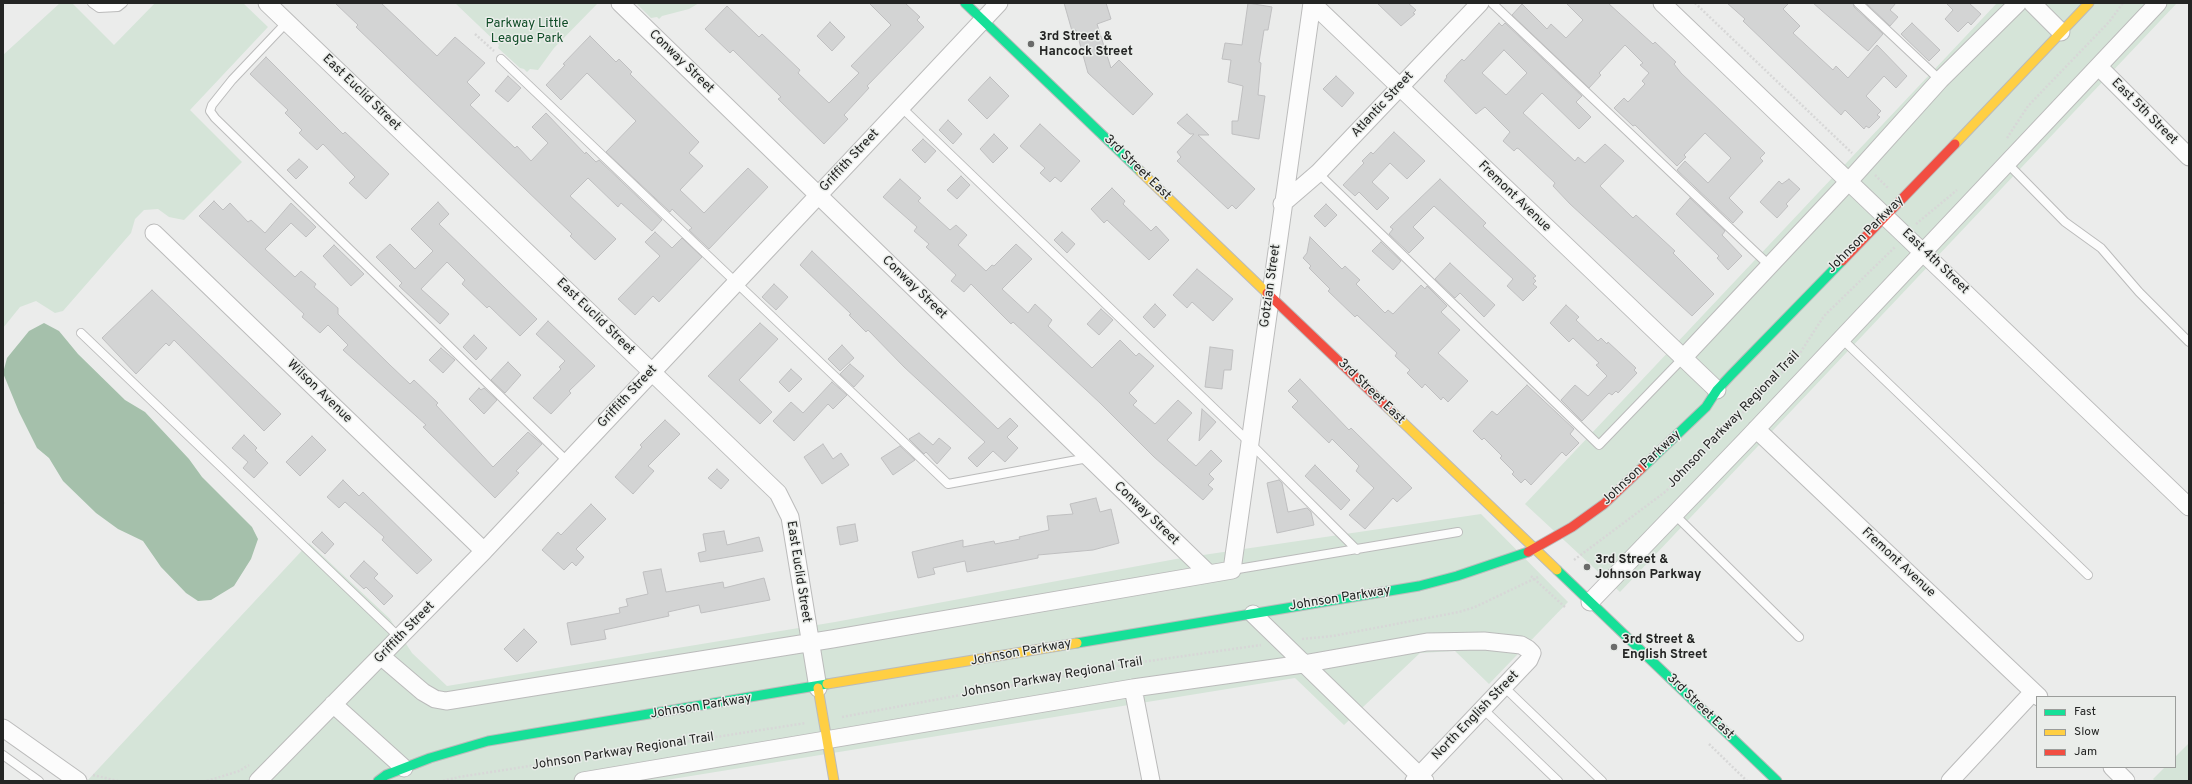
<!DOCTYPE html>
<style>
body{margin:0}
#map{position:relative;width:2192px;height:784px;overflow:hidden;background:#ebeceb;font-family:Overpass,sans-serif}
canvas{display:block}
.frame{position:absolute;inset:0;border:4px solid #242524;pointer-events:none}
.legend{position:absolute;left:2036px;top:696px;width:140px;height:72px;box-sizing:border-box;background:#eaedea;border:1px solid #9b9d9b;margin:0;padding:5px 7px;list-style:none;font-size:12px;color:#242524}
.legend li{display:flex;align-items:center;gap:8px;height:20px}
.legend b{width:20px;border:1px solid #9b9d9b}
</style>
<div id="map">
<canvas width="2192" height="784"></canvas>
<div class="frame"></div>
<ul class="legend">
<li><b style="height:5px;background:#16e098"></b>Fast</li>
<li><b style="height:5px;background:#ffcf43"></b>Slow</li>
<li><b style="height:5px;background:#f24e42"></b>Jam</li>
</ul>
</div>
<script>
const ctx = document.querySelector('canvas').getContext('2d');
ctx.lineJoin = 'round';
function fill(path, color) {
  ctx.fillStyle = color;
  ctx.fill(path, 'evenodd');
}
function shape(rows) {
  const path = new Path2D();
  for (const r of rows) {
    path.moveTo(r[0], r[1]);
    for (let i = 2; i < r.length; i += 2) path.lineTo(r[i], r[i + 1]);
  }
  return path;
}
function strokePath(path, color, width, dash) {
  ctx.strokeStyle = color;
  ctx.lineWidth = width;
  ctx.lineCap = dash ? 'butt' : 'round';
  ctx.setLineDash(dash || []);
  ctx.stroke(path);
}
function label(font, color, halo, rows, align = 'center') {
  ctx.font = font + ' Overpass,sans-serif';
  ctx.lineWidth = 3;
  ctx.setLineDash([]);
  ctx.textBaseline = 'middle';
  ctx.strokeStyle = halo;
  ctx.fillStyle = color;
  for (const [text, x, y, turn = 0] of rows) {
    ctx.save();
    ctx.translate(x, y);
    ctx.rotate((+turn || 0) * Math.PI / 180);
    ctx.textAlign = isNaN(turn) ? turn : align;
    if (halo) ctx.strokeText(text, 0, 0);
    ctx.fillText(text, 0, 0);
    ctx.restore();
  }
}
fill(shape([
 [60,3,72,3,114,45,155,3,243,3,268,27,190,110,242,162,184,220,169,217,158,209,144,210,135,219,131,233,63,311,55,313,36,301,20,307,3,328,3,55],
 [455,3,598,3,554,48,538,70,530,69,527,72,524,69,520,68,498,48,499,45],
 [636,3,699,3,689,9,662,16,659,19,657,17,651,18],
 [1997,3,2177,3,1620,592,1525,504],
 [1481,514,1568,602,1489,684,1455,651,1420,653,1344,725,1295,678,660,781,87,781,309,543,390,619,412,653,447,686,835,622,1176,559],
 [2189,743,2189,781,2155,781,2153,779,2165,767,2175,767,2175,757]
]), '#d5e4d8');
fill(shape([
 [44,323,59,331,78,354,125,400,145,412,189,459,202,477,252,527,258,539,251,559,234,586,211,600,198,601,186,593,161,567,143,541,118,529,96,513,63,481,49,458,37,448,19,412,3,373,7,358,29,331]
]), '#a5c0ab');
const building = shape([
 [335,3,381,3,437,56,455,37,485,63,467,82,480,95,470,105,515,148,517,146,531,161,548,143,532,127,546,113,585,154,586,152,596,162,599,160,662,220,652,231,621,203,618,207,588,178,570,196,616,239,595,260,570,236,572,234,356,27,358,25,335,3],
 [869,3,905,3,920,17,917,20,924,27,867,86,869,88,844,115,848,119,824,144,778,99,781,97,733,50,730,53,705,29,727,6,759,37,762,34,800,70,798,73,829,103,859,73,851,66,891,25,869,3],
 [1064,3,1106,3,1111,19,1097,24,1111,68,1119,60,1153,94,1133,115,1088,73,1076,30,1072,31,1064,3],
 [1248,3,1272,7,1268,30,1264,30,1259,62,1261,63,1258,95,1265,96,1259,139,1232,134,1232,121,1238,121,1243,86,1228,82,1231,60,1222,59,1225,43,1242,45,1248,3],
 [1377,3,1408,3,1416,10,1413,13,1415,14,1401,26,1377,3],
 [1566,3,1608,3,1653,44,1655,42,1676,62,1674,64,1681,73,1765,153,1760,158,1763,161,1729,198,1743,212,1733,223,1677,170,1685,161,1708,183,1731,158,1705,133,1684,155,1686,157,1677,166,1635,125,1633,126,1614,108,1624,98,1628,102,1645,84,1642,81,1649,73,1640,65,1643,63,1625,45,1599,73,1601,75,1589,88,1512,15,1522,4,1547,29,1551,24,1566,38,1583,20,1566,3],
 [1727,3,1789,3,1783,9,1800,26,1793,33,1833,70,1836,66,1848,78,1877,45,1907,76,1896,88,1884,76,1866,96,1881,111,1877,115,1880,117,1869,128,1866,126,1864,129,1845,110,1841,115,1743,21,1745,19,1727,3],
 [1813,3,1853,3,1854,7,1883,34,1868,51,1813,3],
 [1866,3,1896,3,1890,10,1898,17,1890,26,1866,3],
 [1946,3,1969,3,1981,14,1971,25,1968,22,1958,32,1945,19,1953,10,1946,3],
 [830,22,845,37,832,51,817,36,830,22],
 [1499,23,1502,26,1505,23,1582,96,1576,102,1591,117,1579,129,1542,93,1523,113,1575,161,1578,157,1585,163,1605,144,1624,161,1600,186,1633,218,1636,215,1675,251,1673,253,1714,294,1692,316,1570,204,1553,186,1555,183,1519,149,1517,148,1514,151,1503,141,1510,132,1485,107,1476,114,1444,81,1447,77,1446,76,1462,59,1464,61,1499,23],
 [1504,50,1527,73,1506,95,1482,73,1504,50],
 [1912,23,1940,50,1929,61,1901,34,1912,23],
 [590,36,616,62,619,59,632,72,630,74,699,142,689,153,703,166,680,190,704,213,748,168,768,187,709,249,689,230,692,228,672,209,670,212,606,152,636,121,587,73,561,100,546,85,565,65,563,64,590,36],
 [266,57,343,134,345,132,389,174,366,199,349,183,355,177,323,144,317,150,299,133,302,130,285,113,288,110,250,74,266,57],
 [508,76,521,88,508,102,495,91,508,76],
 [1336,76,1354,93,1342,107,1323,89,1336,76],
 [990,77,1009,96,987,119,968,100,990,77],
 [1187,114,1209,135,1198,135,1255,189,1236,209,1232,205,1228,209,1177,161,1181,157,1177,152,1194,134,1190,134,1177,123,1187,114],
 [948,120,962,134,953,144,939,130,948,120],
 [1040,124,1080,161,1061,182,1055,177,1050,182,1040,173,1045,168,1020,146,1040,124],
 [1394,132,1425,161,1407,179,1390,163,1372,182,1389,198,1377,210,1359,192,1355,196,1343,185,1364,163,1362,161,1371,152,1373,154,1394,132],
 [994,134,1008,148,993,163,980,149,994,134],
 [923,139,936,151,925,163,912,150,923,139],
 [299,159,308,167,296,179,287,170,299,159],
 [961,176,970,185,957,199,947,190,961,176],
 [900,179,921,198,918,201,950,230,956,225,967,235,958,245,986,271,992,265,994,266,1016,244,1032,259,1002,289,1028,313,1035,304,1052,320,1048,326,1092,368,1120,340,1136,356,1139,353,1154,366,1129,393,1137,401,1133,405,1155,424,1178,400,1192,413,1167,440,1196,466,1211,450,1222,461,1209,474,1214,479,1208,485,1213,489,1203,500,1154,457,1100,403,1013,322,1011,324,971,284,964,292,951,281,956,275,926,247,929,244,914,231,917,227,883,197,900,179],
 [1440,179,1486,223,1483,226,1536,276,1533,278,1536,281,1533,284,1537,287,1523,301,1507,286,1513,279,1434,206,1413,227,1424,238,1409,253,1389,234,1393,229,1390,227,1440,179],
 [1789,179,1800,189,1786,204,1788,206,1777,218,1760,202,1779,181,1782,184,1789,179],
 [1112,188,1125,201,1123,204,1151,231,1156,226,1169,240,1149,260,1107,220,1104,223,1091,209,1112,188],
 [1690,198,1725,231,1722,235,1742,256,1728,270,1717,258,1719,256,1676,214,1690,198],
 [214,201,223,210,230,203,248,222,251,220,265,233,291,203,316,227,306,237,291,223,265,249,295,277,301,271,316,284,314,287,338,308,338,314,390,365,410,384,414,380,438,403,436,405,493,467,528,432,542,444,516,471,519,473,495,498,423,427,426,425,343,350,348,345,328,325,320,333,302,317,304,314,199,216,214,201],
 [438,202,449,214,439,224,537,319,520,336,489,306,487,308,462,284,465,280,447,262,421,289,449,314,440,324,399,286,402,283,376,257,390,244,415,269,433,251,411,229,438,202],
 [1326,204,1337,215,1325,227,1314,216,1326,204],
 [655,232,672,248,682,238,702,257,659,302,653,296,635,315,618,299,660,256,645,242,655,232],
 [1062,232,1075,244,1067,253,1054,240,1062,232],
 [1310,237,1342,269,1345,266,1360,280,1356,284,1385,313,1388,310,1393,314,1421,285,1425,289,1427,286,1447,306,1441,312,1460,330,1438,353,1468,381,1448,402,1443,397,1441,400,1425,384,1422,388,1407,373,1410,370,1395,356,1397,353,1357,315,1355,317,1328,291,1330,289,1309,268,1311,266,1303,258,1307,253,1310,237],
 [1381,242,1401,261,1393,270,1372,251,1381,242],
 [334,245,364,274,351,286,323,256,334,245],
 [812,251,998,429,1010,418,1018,426,1007,437,1018,448,1005,462,993,451,977,467,968,458,985,442,904,367,868,330,866,332,849,315,851,314,800,265,812,251],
 [1450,263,1495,305,1484,317,1460,293,1455,298,1435,279,1450,263],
 [1197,269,1233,299,1213,321,1192,302,1187,308,1173,295,1197,269],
 [774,284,788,297,776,310,762,297,774,284],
 [152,290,281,414,264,431,174,340,169,346,166,343,136,374,102,338,152,290],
 [1155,304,1166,315,1154,328,1143,317,1155,304],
 [1566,305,1579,317,1576,320,1598,341,1601,338,1607,344,1608,342,1636,368,1634,370,1637,373,1618,393,1616,391,1612,395,1609,393,1582,421,1561,400,1575,385,1588,396,1607,376,1596,365,1599,363,1573,338,1569,342,1550,323,1566,305],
 [1101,309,1113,320,1099,335,1087,324,1101,309],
 [548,321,595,366,569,391,571,393,551,414,533,398,561,369,559,367,565,361,536,334,548,321],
 [760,323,778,339,739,380,772,412,760,424,708,376,760,323],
 [474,335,487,348,476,360,463,347,474,335],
 [842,345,854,358,840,371,828,359,842,345],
 [1210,347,1233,350,1231,370,1224,370,1222,389,1205,387,1210,347],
 [441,348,455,360,443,373,429,360,441,348],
 [508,362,521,375,505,393,491,380,508,362],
 [850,364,864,376,854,387,840,374,850,364],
 [791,369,802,379,789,392,779,382,791,369],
 [1300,379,1349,430,1351,428,1412,488,1397,502,1393,498,1365,529,1349,515,1374,488,1356,471,1359,466,1332,439,1329,443,1292,407,1298,401,1288,391,1300,379],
 [832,382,847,395,833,409,828,404,794,441,773,421,791,402,803,413,832,382],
 [1527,385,1574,429,1570,434,1579,443,1566,456,1562,452,1531,485,1525,479,1521,483,1512,474,1514,472,1500,458,1502,456,1484,438,1482,440,1473,431,1492,411,1497,415,1527,385],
 [479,388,481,390,484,388,497,400,484,414,469,399,479,388],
 [1202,409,1216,422,1199,441,1202,409],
 [665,420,680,434,648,466,654,471,633,494,615,477,642,447,640,445,665,420],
 [919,433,933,445,939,438,951,448,937,464,926,452,924,454,909,439,919,433],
 [244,435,257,448,255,450,268,463,254,478,243,468,248,462,232,448,244,435],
 [312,436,326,450,300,476,286,462,312,436],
 [823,444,833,459,841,453,849,465,822,484,804,457,823,444],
 [900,446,915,460,893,475,881,458,900,446],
 [1315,465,1350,500,1341,510,1305,476,1315,465],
 [717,469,729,480,721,489,708,478,717,469],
 [343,480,359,496,363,492,432,560,417,574,382,540,384,537,345,502,339,508,327,497,343,480],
 [1279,480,1282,483,1288,512,1307,508,1311,512,1314,525,1277,533,1267,483,1279,480],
 [1096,498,1100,512,1111,509,1119,543,1093,550,1038,555,1038,558,967,572,965,561,933,568,935,574,918,578,912,552,963,540,963,547,994,541,995,544,1020,539,1019,537,1049,530,1047,516,1073,514,1070,504,1096,498],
 [591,504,606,519,576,549,584,557,576,566,572,562,564,570,542,550,558,532,561,535,591,504],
 [855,524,858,541,840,545,837,527,855,524],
 [724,531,727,545,759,537,763,551,700,562,698,553,706,551,703,534,724,531],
 [322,532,334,544,325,554,312,542,322,532],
 [364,561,378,574,374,578,393,596,384,605,366,587,364,589,350,576,364,561],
 [661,569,666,592,723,582,724,588,764,578,770,600,701,613,699,605,668,612,669,616,604,630,606,639,571,645,567,623,620,613,619,608,628,606,626,599,648,594,643,572,661,569],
 [524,629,537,642,517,662,504,649,524,629]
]);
fill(building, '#d3d4d4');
strokePath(building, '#bfbfc0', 1);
const lane = shape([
 [92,3,99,8,118,7,123,3],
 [1492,3,1770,266],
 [1858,3,1940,80],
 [287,22,232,80,212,105,210,111,215,118,568,462],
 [501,59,948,484,1088,458],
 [901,107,1249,442,1357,550],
 [2007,163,2065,222,2101,248,2139,292,2189,342],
 [1318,173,1599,445,1683,358],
 [81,333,400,638],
 [1841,338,2088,575],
 [1675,515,1799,637],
 [1232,570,1458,532],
 [1503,686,1602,781],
 [1482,708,1558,781],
 [3,755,39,781]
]);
const street = shape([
 [267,3,778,493,790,517,818,688],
 [620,3,1208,573],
 [1312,3,1717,390],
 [1662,3,2189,507],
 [2032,3,2061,32],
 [2099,67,2189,157],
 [1282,204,1318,173,1480,3],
 [154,233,484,551],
 [1683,358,1850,180,1940,80,2018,3],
 [1756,429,2039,697],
 [1590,602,1746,440,2158,3],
 [1253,614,1425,781],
 [382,657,423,692,435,699,446,701,832,639,1232,570,1312,3],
 [1133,688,1151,781],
 [333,704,404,768],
 [3,728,78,781],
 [2112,767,2126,781],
 [258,781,484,551,999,3],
 [583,781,1133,688,1303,664,1427,642,1484,641,1521,645,1528,649,1532,653,1529,660,1414,781],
 [1950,781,2033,692]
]);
const fast = shape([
 [965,3,1140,171],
 [1642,468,1706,407,1717,390,1731,375,1842,261],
 [1557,570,1777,781],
 [1077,643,1419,586,1457,576,1528,552],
 [378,781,386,775,430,758,488,741,827,684]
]);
const slow = shape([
 [1955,144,2089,3],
 [1140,171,1267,293],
 [1388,408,1557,570],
 [827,684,1077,643],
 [818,688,834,781]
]);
const jam = shape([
 [1842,261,1955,144],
 [1267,293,1388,408],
 [1528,552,1572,527,1604,504,1642,468]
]);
strokePath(lane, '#bbb', 10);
strokePath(street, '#bbb', 19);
strokePath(fast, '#bbb', 11);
strokePath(slow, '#bbb', 11);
strokePath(jam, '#bbb', 11);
strokePath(shape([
 [1695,3,1852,153],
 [475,34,494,51],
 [2007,138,2028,106,2109,22,2123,3],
 [1875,175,1888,188],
 [1916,224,1957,190],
 [3,502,3,505],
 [1574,560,1665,492,1798,356,1824,316,1895,247],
 [1531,576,1566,608],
 [1302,639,1333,636,1459,612,1475,607,1538,577],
 [842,717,1128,664,1261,645],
 [1709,744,1747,781],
 [93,775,118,781],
 [207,781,239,771,249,765],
 [443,781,459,777,806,723]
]), '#d7d7d7', 2.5, [2, 2]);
strokePath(lane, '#fcfcfc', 8);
strokePath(street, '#fcfcfc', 17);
strokePath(fast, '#16e098', 9);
strokePath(slow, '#ffcf43', 9);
strokePath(jam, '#f24e42', 9);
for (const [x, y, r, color] of [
 [1031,44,4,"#6a6b6a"],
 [1587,567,4,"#6a6b6a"],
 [1614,647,4,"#6a6b6a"]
]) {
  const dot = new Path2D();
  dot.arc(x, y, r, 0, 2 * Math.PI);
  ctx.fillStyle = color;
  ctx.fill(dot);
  strokePath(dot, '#eaedea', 1.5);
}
label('13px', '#0e4c26', '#eaedea', [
 ["Parkway Little",527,24],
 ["League Park",527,39]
]);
label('bold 13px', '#242524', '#eaedea', [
 ["3rd Street &",1039,37],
 ["Hancock Street",1039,52],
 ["3rd Street &",1595,560],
 ["Johnson Parkway",1595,575],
 ["3rd Street &",1622,640],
 ["English Street",1622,655]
], 'left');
label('13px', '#242524', '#eaedea', [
 ["Conway Street",681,62,44],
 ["East Euclid Street",361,93,44],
 ["Atlantic Street",1383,105,-47],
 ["East 5th Street",2144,112,45],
 ["Griffith Street",850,161,-47],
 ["3rd Street East",1137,168,44],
 ["Fremont Avenue",1514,197,44],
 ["Johnson Parkway",1866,235,-45],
 ["East 4th Street",1935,262,44],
 ["Gotzian Street",1271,286,-82],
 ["Conway Street",914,288,44],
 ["East Euclid Street",595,317,44],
 ["Wilson Avenue",319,392,44],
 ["3rd Street East",1371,392,44],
 ["Griffith Street",628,397,-47],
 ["Johnson Parkway Regional Trail",1734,420,-46],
 ["Johnson Parkway",1642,468,-43],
 ["Conway Street",1146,514,44],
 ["Fremont Avenue",1898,563,43],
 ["East Euclid Street",798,572,81],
 ["Johnson Parkway",1340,599,-9],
 ["Griffith Street",405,633,-46],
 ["Johnson Parkway",1021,653,-10],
 ["Johnson Parkway Regional Trail",1052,678,-10],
 ["Johnson Parkway",701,707,-9],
 ["3rd Street East",1700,707,44],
 ["North English Street",1476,716,-46],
 ["Johnson Parkway Regional Trail",623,752,-9]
]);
</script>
